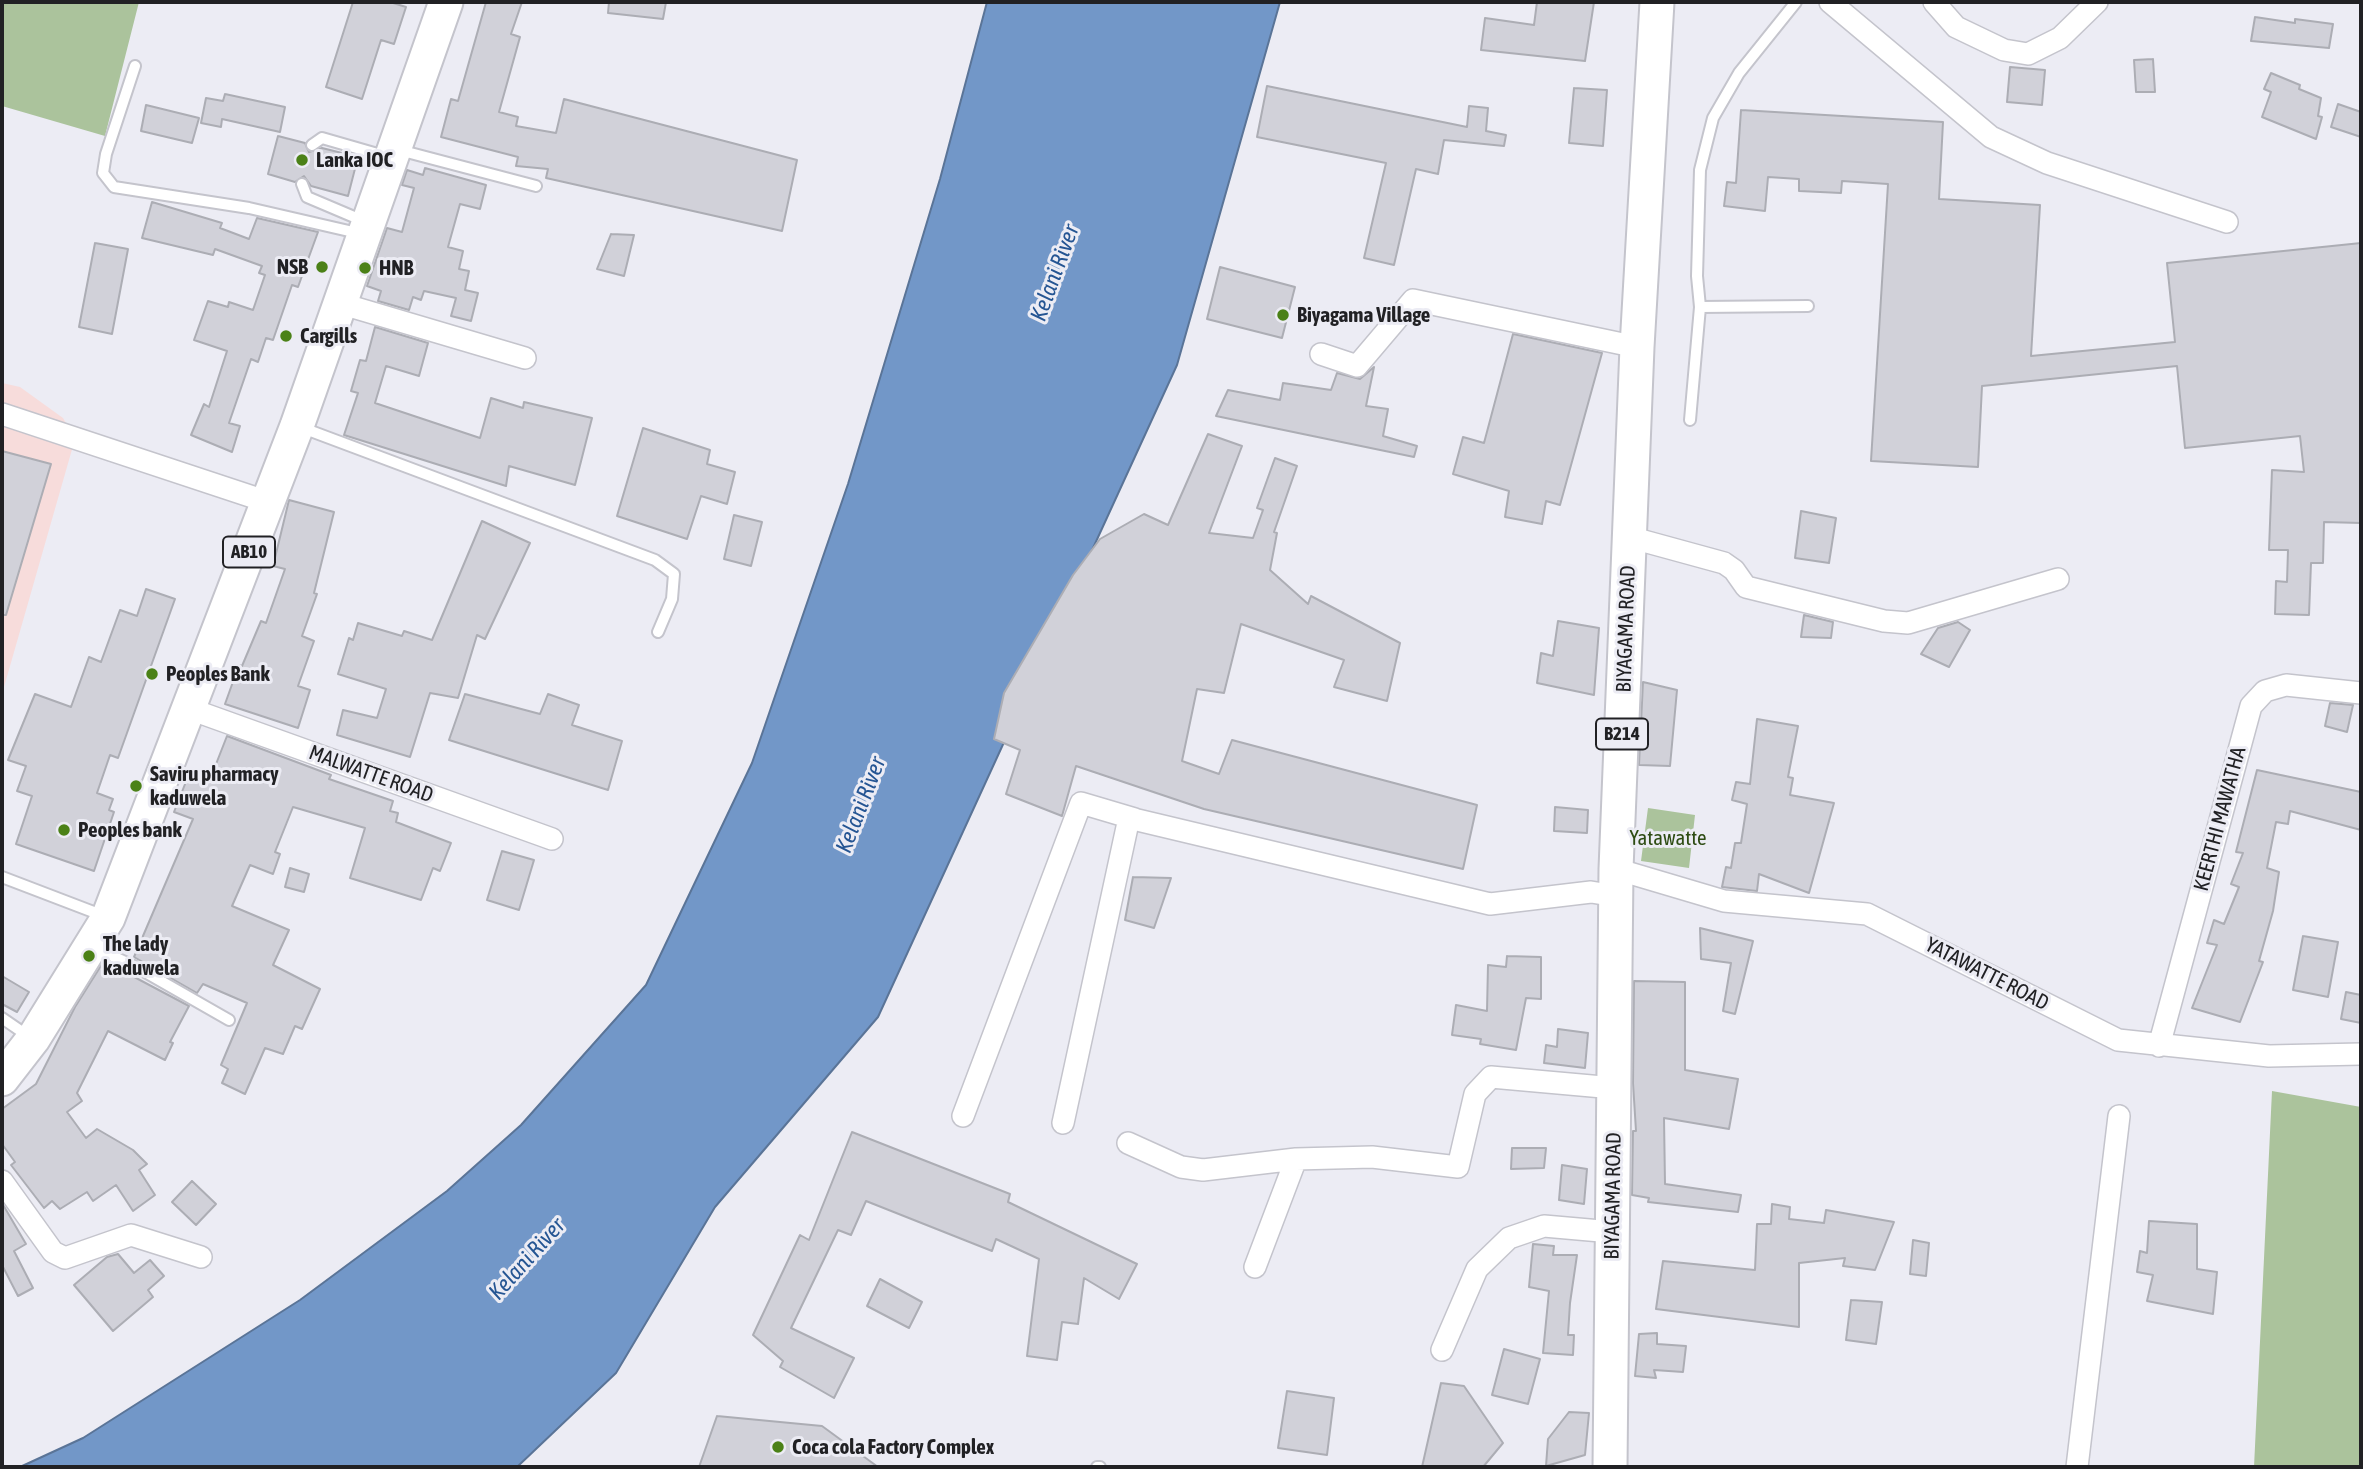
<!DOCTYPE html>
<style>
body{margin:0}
#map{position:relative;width:2363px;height:1469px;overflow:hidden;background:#ececf4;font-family:"Asap Condensed",sans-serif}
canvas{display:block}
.frame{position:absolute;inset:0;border:4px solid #212124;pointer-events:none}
</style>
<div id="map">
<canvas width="2363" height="1469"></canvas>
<div class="frame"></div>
</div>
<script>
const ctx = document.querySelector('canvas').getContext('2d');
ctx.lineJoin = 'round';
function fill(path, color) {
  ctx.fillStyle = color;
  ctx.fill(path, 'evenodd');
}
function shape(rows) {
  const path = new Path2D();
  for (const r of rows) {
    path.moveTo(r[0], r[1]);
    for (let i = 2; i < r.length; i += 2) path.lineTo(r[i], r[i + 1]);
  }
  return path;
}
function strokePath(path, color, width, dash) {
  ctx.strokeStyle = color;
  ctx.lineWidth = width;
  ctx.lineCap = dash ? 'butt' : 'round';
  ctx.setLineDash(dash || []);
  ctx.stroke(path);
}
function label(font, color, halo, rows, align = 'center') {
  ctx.font = font + ' "Asap Condensed",sans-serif';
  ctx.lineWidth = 6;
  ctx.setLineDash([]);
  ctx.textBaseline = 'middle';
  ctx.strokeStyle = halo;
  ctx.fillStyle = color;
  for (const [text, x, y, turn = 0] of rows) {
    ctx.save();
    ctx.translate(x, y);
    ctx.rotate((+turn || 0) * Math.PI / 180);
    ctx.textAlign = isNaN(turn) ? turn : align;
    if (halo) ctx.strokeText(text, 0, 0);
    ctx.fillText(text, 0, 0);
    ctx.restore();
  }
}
fill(shape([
 [2,383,20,387,63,418,75,439,2,694]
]), '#f7dcdb');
fill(shape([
 [2,2,139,2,105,136,2,106],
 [1648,808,1695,815,1689,868,1641,861],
 [2272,1091,2361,1107,2361,1467,2254,1467]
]), '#abc39c');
const water = shape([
 [987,2,1280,2,1177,365,878,1017,715,1207,616,1373,517,1467,20,1467,83,1438,300,1300,447,1191,521,1125,646,985,752,763,848,484,940,179,987,2]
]);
fill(water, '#7297c8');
strokePath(water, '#5a7497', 2);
const building = shape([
 [353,2,390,2,406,7,394,44,381,40,362,99,326,87,353,2],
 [486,2,522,2,511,34,520,37,499,112,518,117,516,126,556,133,564,99,797,160,782,231,546,178,548,169,516,166,518,157,441,137,451,99,458,101,486,2],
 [609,2,666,2,663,19,608,13,609,2],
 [1537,2,1594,2,1585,61,1481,50,1485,18,1534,25,1537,2],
 [2255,17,2295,23,2295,19,2333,24,2329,48,2251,41,2255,17],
 [2153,59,2155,92,2136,92,2134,60,2153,59],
 [2010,67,2045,70,2042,105,2007,102,2010,67],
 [2271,73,2300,85,2299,89,2321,98,2318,116,2322,117,2316,139,2262,117,2271,92,2264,89,2271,73],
 [1267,86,1467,127,1469,106,1488,108,1486,131,1506,135,1504,146,1444,140,1438,174,1416,169,1394,265,1364,258,1386,163,1257,137,1267,86],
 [1574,88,1607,90,1603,146,1569,143,1574,88],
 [225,94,285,107,280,132,222,119,221,127,201,123,206,98,223,101,225,94],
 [2338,104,2361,112,2361,137,2331,127,2338,104],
 [146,105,199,118,192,143,141,131,146,105],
 [1741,110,1943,122,1939,199,2040,205,2031,356,2175,342,2167,263,2361,243,2361,523,2324,522,2323,563,2311,563,2309,615,2275,614,2276,581,2287,582,2288,550,2269,550,2272,470,2304,472,2300,436,2185,448,2177,366,1982,386,1978,467,1871,461,1888,184,1842,181,1841,193,1799,191,1799,179,1768,177,1765,211,1724,206,1727,182,1736,183,1741,110],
 [278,136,305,143,309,152,322,148,358,157,348,196,311,186,304,176,295,182,268,174,278,136],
 [425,168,486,185,480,209,460,204,448,247,463,251,459,269,469,271,465,290,478,293,471,321,451,316,456,298,424,291,421,300,413,297,409,310,378,301,381,291,367,286,387,228,402,232,414,188,402,185,407,170,423,175,425,168],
 [152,202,222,223,220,228,249,239,257,218,318,232,298,287,292,285,273,340,266,338,258,362,251,359,229,423,240,426,232,452,191,435,204,404,209,407,227,351,194,340,208,301,228,307,229,302,253,310,265,275,259,273,262,266,215,249,213,255,142,238,152,202],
 [611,234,634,235,624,276,597,269,611,234],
 [95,243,128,249,112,334,79,327,95,243],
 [1220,267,1295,287,1282,338,1207,319,1220,267],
 [375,327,428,343,419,376,386,366,375,403,480,438,491,398,523,408,524,402,592,418,575,485,509,466,506,486,344,435,358,393,351,391,360,360,366,361,375,327],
 [1513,334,1602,353,1560,505,1546,501,1542,524,1505,517,1509,491,1453,474,1463,437,1484,443,1513,334],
 [1374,367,1366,406,1388,409,1383,436,1417,446,1414,457,1216,416,1228,390,1280,400,1283,383,1331,390,1337,373,1360,379,1374,367],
 [643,428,710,450,707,464,735,472,727,504,701,496,687,539,617,516,643,428],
 [1208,434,1242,446,1209,533,1253,538,1263,510,1257,508,1275,458,1297,466,1274,532,1277,533,1270,570,1308,604,1311,596,1400,643,1387,701,1334,687,1344,660,1241,624,1224,693,1197,689,1182,761,1219,774,1232,740,1477,805,1463,869,1204,809,1076,766,1062,816,1006,794,1020,750,994,739,1004,693,1073,575,1100,539,1144,514,1168,525,1208,434],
 [2,451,51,464,6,615,2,615,2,451],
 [289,500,334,512,314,593,317,594,302,636,314,641,298,686,310,690,298,728,225,704,239,665,242,666,261,621,266,623,285,569,273,566,289,500],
 [1801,511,1836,518,1829,563,1795,558,1801,511],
 [734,515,762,522,751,566,724,559,734,515],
 [482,521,530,543,485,639,477,635,458,698,430,693,410,757,337,735,343,710,377,718,386,689,338,674,349,638,353,640,358,623,402,636,404,631,432,640,482,521],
 [146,589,175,599,118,758,110,755,97,793,113,799,109,810,114,812,94,871,16,844,32,796,17,791,26,766,8,760,35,694,71,707,89,657,101,662,120,610,137,616,146,589],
 [1804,615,1833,622,1831,638,1801,637,1804,615],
 [1558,621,1599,628,1594,695,1537,683,1541,653,1553,656,1558,621],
 [1958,622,1970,630,1949,667,1921,654,1938,628,1958,622],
 [1643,682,1677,690,1670,766,1639,765,1643,682],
 [465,694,540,714,548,694,579,705,572,725,622,741,608,790,449,740,465,694],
 [2330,703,2353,705,2347,732,2325,726,2330,703],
 [1757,719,1798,726,1788,777,1793,778,1790,795,1834,803,1809,893,1759,874,1757,891,1722,887,1726,867,1731,868,1735,843,1741,843,1747,804,1732,800,1736,782,1750,784,1757,719],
 [227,736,331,775,329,779,393,801,390,811,398,813,396,822,451,843,440,871,433,868,421,900,350,878,365,828,293,807,275,852,280,854,273,874,250,865,232,906,289,930,273,965,320,989,302,1029,295,1026,283,1054,265,1048,245,1094,222,1083,228,1069,221,1065,247,1003,203,984,197,993,134,957,193,819,174,812,189,774,209,782,227,736],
 [2257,770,2361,792,2361,830,2290,811,2288,824,2276,822,2267,868,2279,872,2273,911,2259,961,2263,962,2240,1022,2192,1008,2217,945,2207,943,2214,920,2224,924,2239,887,2231,884,2243,853,2236,852,2257,770],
 [1555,807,1588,810,1587,833,1554,831,1555,807],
 [502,851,534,860,519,910,487,900,502,851],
 [290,868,309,874,304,892,285,887,290,868],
 [1133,877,1171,878,1154,928,1125,920,1133,877],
 [1700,928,1753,941,1735,1014,1723,1011,1731,963,1701,959,1700,928],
 [2303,936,2338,942,2328,997,2293,990,2303,936],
 [1507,956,1541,957,1541,999,1526,998,1516,1050,1480,1044,1481,1039,1452,1035,1456,1005,1487,1011,1488,965,1506,967,1507,956],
 [104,961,189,1006,170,1042,173,1043,165,1060,108,1031,77,1093,82,1101,67,1112,86,1138,97,1129,133,1150,147,1164,139,1170,155,1195,133,1211,116,1185,93,1201,87,1192,60,1209,52,1201,44,1208,11,1165,15,1162,2,1144,2,1109,36,1084,75,1007,104,961],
 [2,976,29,992,17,1012,2,1004,2,976],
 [1634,981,1685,982,1685,1070,1738,1079,1729,1129,1664,1118,1665,1184,1741,1195,1738,1212,1648,1202,1649,1198,1632,1195,1633,1131,1636,1131,1633,1083,1634,981],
 [2346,992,2361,995,2361,1023,2341,1019,2346,992],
 [1558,1029,1588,1033,1585,1068,1544,1063,1546,1045,1557,1047,1558,1029],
 [852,1132,1010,1194,1008,1202,1137,1264,1119,1299,1084,1278,1078,1324,1062,1322,1057,1360,1027,1356,1039,1259,996,1239,992,1251,866,1201,851,1235,838,1230,791,1328,854,1358,834,1398,780,1367,783,1361,753,1335,800,1235,809,1240,852,1132],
 [1512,1148,1546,1148,1544,1168,1511,1169,1512,1148],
 [1562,1165,1587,1169,1584,1204,1559,1200,1562,1165],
 [192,1181,216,1204,196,1225,172,1202,192,1181],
 [2,1203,26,1244,14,1251,33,1288,18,1296,2,1265,2,1203],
 [1772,1204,1790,1207,1789,1219,1824,1223,1826,1210,1894,1222,1875,1270,1843,1266,1845,1258,1799,1263,1799,1327,1656,1309,1663,1261,1755,1270,1757,1224,1771,1224,1772,1204],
 [2149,1221,2197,1224,2197,1269,2217,1272,2213,1314,2147,1301,2153,1275,2137,1272,2140,1251,2147,1253,2149,1221],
 [1913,1240,1929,1243,1926,1276,1910,1274,1913,1240],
 [1533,1244,1554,1246,1553,1255,1577,1255,1570,1303,1568,1335,1574,1335,1573,1355,1543,1353,1549,1291,1529,1287,1533,1244],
 [118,1254,134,1273,150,1260,164,1276,148,1290,153,1297,113,1331,74,1285,107,1257,118,1254],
 [880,1279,922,1302,909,1328,867,1306,880,1279],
 [1851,1300,1882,1302,1876,1344,1846,1340,1851,1300],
 [1657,1333,1657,1344,1686,1346,1683,1372,1654,1370,1656,1378,1635,1376,1639,1334,1657,1333],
 [1504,1349,1540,1359,1528,1404,1492,1395,1504,1349],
 [1441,1383,1464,1386,1503,1443,1483,1467,1422,1467,1441,1383],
 [1287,1391,1334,1398,1327,1455,1278,1448,1287,1391],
 [1569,1412,1589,1413,1585,1455,1546,1466,1548,1439,1569,1412],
 [717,1416,822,1426,878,1467,699,1467,717,1416]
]);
fill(building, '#d1d1d9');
strokePath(building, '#acadb4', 2);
const service = shape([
 [1796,2,1739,73,1713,118,1700,170,1697,276,1700,307,1808,306],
 [135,66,106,154,103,173,114,187,249,208,362,234],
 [312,145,322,138,388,157],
 [399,150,536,186],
 [302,184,307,197,366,222],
 [1690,420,1700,307],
 [300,427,655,560,674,574,672,599,658,632],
 [2,877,104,916],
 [93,947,138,968,229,1020],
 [2,1018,31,1038],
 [1097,1467,1100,1467]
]);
const minor = shape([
 [1830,2,1991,137,2047,163,2227,222],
 [1934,2,1956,27,2004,50,2028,54,2060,38,2097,2],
 [339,303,525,358],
 [1321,354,1357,366,1413,300,1637,347],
 [2,414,268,502],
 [1629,537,1724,563,1734,570,1746,587,1884,621,1908,623,2058,579],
 [190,709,552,839],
 [1616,869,1724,901,1867,914,2118,1040,2269,1056,2361,1054],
 [2159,1046,2251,706,2265,691,2286,685,2361,693],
 [963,1116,1081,803,1135,819],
 [1063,1123,1129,818,1490,904,1591,892,1616,896],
 [1128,1143,1181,1167,1203,1170,1296,1159,1372,1157,1458,1167,1475,1094,1491,1077,1614,1088],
 [2,1181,53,1252,65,1258,131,1235,201,1257],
 [1255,1267,1296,1159],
 [1442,1350,1477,1269,1509,1238,1544,1226,1612,1232],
 [2077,1467,2119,1116]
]);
const primary = shape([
 [2,1079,33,1039,108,918,297,426,446,2],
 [1610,1467,1616,869,1637,347,1657,2]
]);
strokePath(service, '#c4c4cc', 14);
strokePath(minor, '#c4c4cc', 24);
strokePath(primary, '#c4c4cc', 37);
strokePath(service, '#fff', 10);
strokePath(minor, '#fff', 21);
strokePath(primary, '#fff', 33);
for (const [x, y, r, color] of [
 [302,160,7,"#4b8117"],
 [322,267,7,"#4b8117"],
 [365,268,7,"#4b8117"],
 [1283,315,7,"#4b8117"],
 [286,336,7,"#4b8117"],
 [152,674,7,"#4b8117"],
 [136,786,7,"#4b8117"],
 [64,830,7,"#4b8117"],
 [89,956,7,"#4b8117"],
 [778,1447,7,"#4b8117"]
]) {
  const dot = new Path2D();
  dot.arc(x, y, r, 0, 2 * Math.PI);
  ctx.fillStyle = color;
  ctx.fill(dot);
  strokePath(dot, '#ececf4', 2.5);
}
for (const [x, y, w] of [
 [249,552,52],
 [1622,734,52]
]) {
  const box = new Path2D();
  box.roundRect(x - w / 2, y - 15.5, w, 31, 5);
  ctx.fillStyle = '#ececf4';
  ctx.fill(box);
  strokePath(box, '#212124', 2);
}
label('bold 19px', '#212124', null, [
 ["AB10",249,552],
 ["B214",1622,734]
]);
label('bold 21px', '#212124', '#ececf4', [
 ["Lanka IOC",316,160],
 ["NSB",308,267,"right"],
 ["HNB",379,268],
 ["Biyagama Village",1297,315],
 ["Cargills",300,336],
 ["Peoples Bank",166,674],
 ["Saviru pharmacy",150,774],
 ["kaduwela",150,798],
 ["Peoples bank",78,830],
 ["The lady",103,944],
 ["kaduwela",103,968],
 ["Coca cola Factory Complex",792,1447]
], 'left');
label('21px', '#212124', '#ececf4', [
 ["BIYAGAMA ROAD",1626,629,-88],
 ["MALWATTE ROAD",371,774,20],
 ["KEERTHI MAWATHA",2220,819,-75],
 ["YATAWATTE ROAD",1987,974,27],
 ["BIYAGAMA ROAD",1613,1196,-89]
]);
label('21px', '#2e4c13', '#ececf4', [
 ["Yatawatte",1668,838]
]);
label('italic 23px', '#255593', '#ececf4', [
 ["Kelani River",1055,273,-70],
 ["Kelani River",861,805,-69],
 ["Kelani River",527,1259,-48]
]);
</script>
